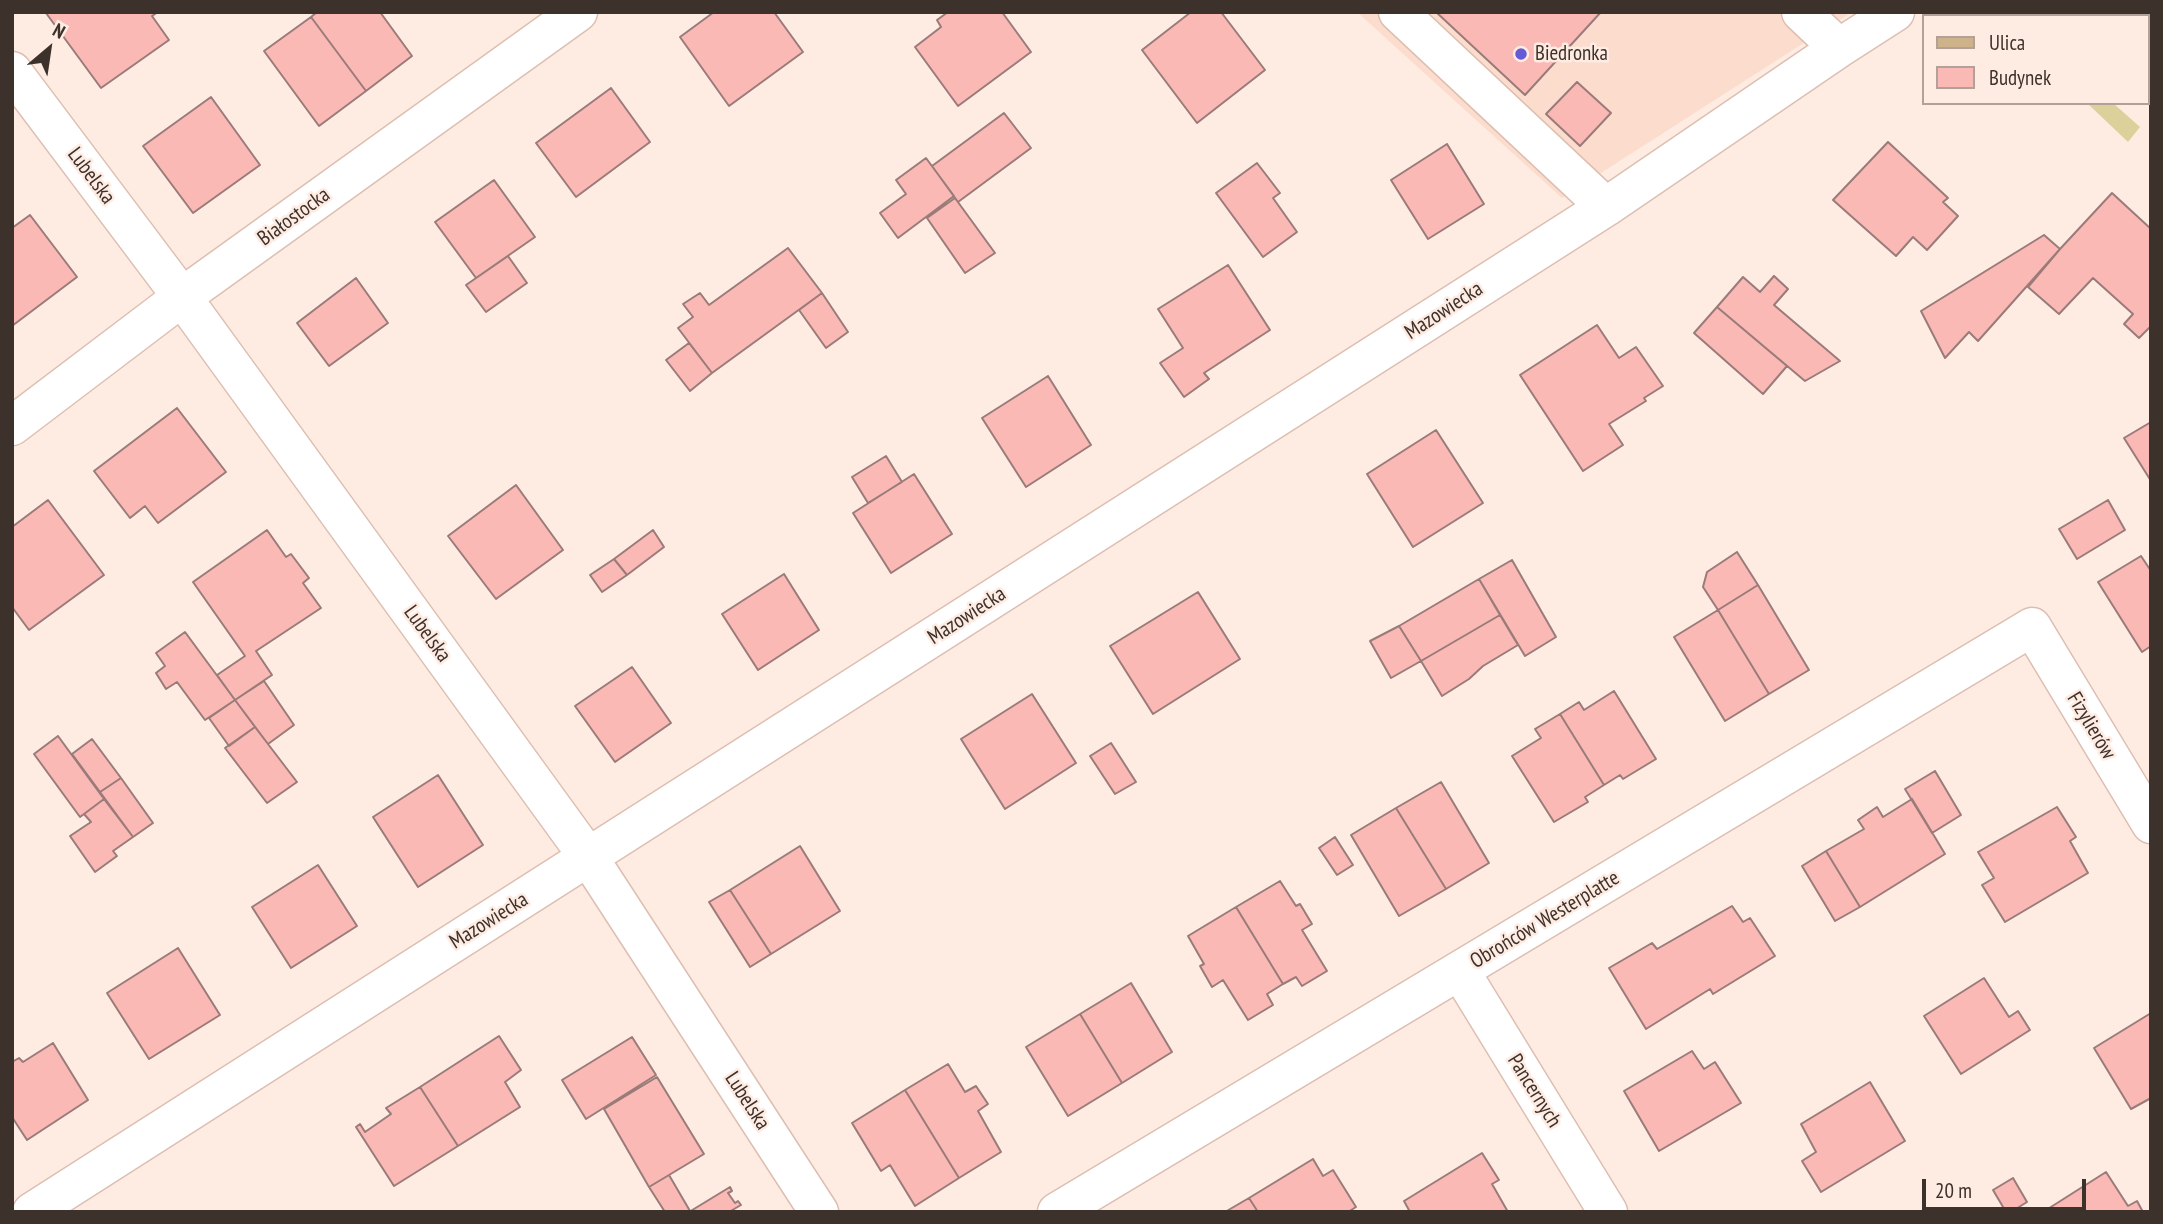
<!DOCTYPE html>
<meta charset="utf-8">
<style>
body{margin:0}
#map{position:relative;width:2163px;height:1224px;overflow:hidden;background:#feece3;font-family:"PT Sans Narrow",sans-serif}
canvas{display:block}
.frame{position:absolute;inset:0;border:14px solid #3d312b;pointer-events:none}
.legend{position:absolute;left:1922px;top:14px;width:228px;height:91px;box-sizing:border-box;background:#feece3;border:2px solid #b1a199;margin:0;padding:9px 12px;list-style:none;font-size:21px;color:#3d312b}
.legend li{display:flex;align-items:center;gap:14px;height:35px}
.legend b{width:35px;border:2px solid #b1a199}
.north{position:absolute;left:14px;top:14px;width:70px;height:70px;-webkit-text-stroke:5px #feece3;paint-order:stroke;rotate:29deg;font-size:19px;font-weight:700;line-height:28px;text-align:center;color:#3d312b}
.north::after{content:'';display:block;margin:auto;width:24px;height:32px;background:#3d312b;clip-path:polygon(50% 0,100% 100%,50% 72%,0 100%)}
.scale{position:absolute;left:1922px;top:1179px;width:164px;height:32px;box-sizing:border-box;border:4px solid #3d312b;border-top:0;padding-left:9px;font-size:21px;line-height:24px;white-space:nowrap;color:#3d312b;-webkit-text-stroke:5px #feece3;paint-order:stroke}
</style>
<div id="map">
<canvas width="2163" height="1224"></canvas>
<div class="frame"></div>
<ul class="legend">
<li><b style="height:9px;background:#ceb289"></b>Ulica</li>
<li><b style="height:19px;background:#fbb9b5"></b>Budynek</li>
</ul>
<div class="north">N</div>
<div class="scale">20 m</div>
</div>
<script>
const ctx = document.querySelector('canvas').getContext('2d');
ctx.lineJoin = 'round';
function fill(path, color) {
  ctx.fillStyle = color;
  ctx.fill(path, 'evenodd');
}
function shape(rows) {
  const path = new Path2D();
  for (const r of rows) {
    path.moveTo(r[0], r[1]);
    for (let i = 2; i < r.length; i += 2) path.lineTo(r[i], r[i + 1]);
  }
  return path;
}
function strokePath(path, color, width, dash) {
  ctx.strokeStyle = color;
  ctx.lineWidth = width;
  ctx.lineCap = dash ? 'butt' : 'round';
  ctx.setLineDash(dash || []);
  ctx.stroke(path);
}
function label(font, color, halo, rows, align = 'center') {
  ctx.font = font + ' "PT Sans Narrow",sans-serif';
  ctx.lineWidth = 5;
  ctx.setLineDash([]);
  ctx.textBaseline = 'middle';
  ctx.strokeStyle = halo;
  ctx.fillStyle = color;
  for (const [text, x, y, turn = 0] of rows) {
    ctx.save();
    ctx.translate(x, y);
    ctx.rotate((+turn || 0) * Math.PI / 180);
    ctx.textAlign = isNaN(turn) ? turn : align;
    if (halo) ctx.strokeText(text, 0, 0);
    ctx.fillText(text, 0, 0);
    ctx.restore();
  }
}
fill(shape([
 [1357,12,1852,12,1562,198]
]), '#fbdccd');
fill(shape([
 [2087,103,2113,103,2140,127,2128,142]
]), '#dcd19b');
const building = shape([
 [158,12,152,16,169,40,101,88,46,13,158,12],
 [317,12,380,12,412,56,366,91,311,17,317,12],
 [714,12,774,12,803,52,729,106,680,37,714,12],
 [948,12,1002,12,1031,52,958,106,915,47,941,27,937,20,948,12],
 [1191,12,1221,12,1265,70,1197,123,1142,50,1191,12],
 [1436,12,1601,12,1525,95,1436,12],
 [311,17,366,91,319,126,264,51,311,17],
 [1577,82,1611,113,1580,146,1546,114,1577,82],
 [611,88,650,142,576,197,536,143,611,88],
 [211,97,260,165,193,213,143,146,211,97],
 [1004,113,1031,148,958,202,932,166,1004,113],
 [1888,142,1948,198,1943,202,1958,216,1927,250,1913,237,1896,256,1833,200,1888,142],
 [1447,144,1484,204,1428,239,1391,180,1447,144],
 [926,158,954,196,898,238,880,213,906,194,896,180,926,158],
 [1257,163,1280,193,1273,198,1297,232,1263,257,1216,193,1257,163],
 [494,180,535,237,476,278,435,222,494,180],
 [2112,193,2151,229,2151,329,2149,328,2139,338,2124,324,2133,314,2093,278,2059,314,2028,287,2060,249,2112,193],
 [955,198,995,253,965,273,927,218,955,198],
 [30,215,77,277,12,326,12,228,30,215],
 [2044,235,2060,249,1978,341,1969,332,1945,358,1921,311,2044,235],
 [788,248,822,293,712,373,678,328,693,317,683,304,700,293,709,305,788,248],
 [508,256,527,283,486,312,466,285,508,256],
 [1228,265,1270,330,1204,373,1209,379,1184,397,1160,363,1183,348,1158,309,1228,265],
 [1774,276,1788,289,1774,305,1840,361,1805,381,1717,307,1743,277,1760,292,1774,276],
 [356,278,388,323,329,366,297,323,356,278],
 [822,293,848,332,826,348,799,310,822,293],
 [1717,307,1787,366,1763,394,1694,333,1717,307],
 [1597,325,1619,358,1636,347,1663,386,1644,398,1646,401,1609,424,1623,445,1583,471,1520,375,1597,325],
 [689,343,712,373,690,391,666,360,689,343],
 [1048,376,1091,445,1026,487,982,418,1048,376],
 [177,408,226,472,158,523,145,506,130,518,94,471,177,408],
 [2151,422,2151,481,2124,438,2151,422],
 [1436,430,1483,503,1413,547,1367,474,1436,430],
 [886,456,902,482,868,503,852,477,886,456],
 [914,474,952,534,891,573,853,513,914,474],
 [516,485,563,550,496,599,448,536,516,485],
 [48,500,104,575,29,630,12,607,12,527,48,500],
 [2108,500,2125,530,2077,559,2059,529,2108,500],
 [267,530,286,557,291,554,309,578,303,583,321,608,256,651,272,675,235,700,217,675,245,656,193,582,267,530],
 [653,530,664,547,627,575,614,559,653,530],
 [1737,552,1758,585,1718,610,1703,587,1707,572,1737,552],
 [2141,556,2151,571,2151,646,2142,652,2098,582,2141,556],
 [614,559,627,575,602,592,590,575,614,559],
 [1512,560,1556,637,1525,656,1479,579,1512,560],
 [784,574,819,630,758,670,722,614,784,574],
 [1479,579,1500,615,1421,661,1399,626,1479,579],
 [1758,585,1809,670,1769,694,1718,610,1758,585],
 [1198,592,1240,659,1153,714,1110,646,1198,592],
 [1718,610,1769,694,1725,721,1674,637,1718,610],
 [1500,615,1518,645,1483,666,1469,679,1442,696,1421,661,1500,615],
 [1399,626,1421,661,1391,678,1370,641,1399,626],
 [185,632,235,700,205,720,177,682,166,689,156,673,165,666,156,653,185,632],
 [632,667,671,723,615,762,575,706,632,667],
 [264,681,294,725,268,744,235,700,264,681],
 [1614,691,1656,759,1623,779,1620,775,1604,785,1560,714,1579,702,1584,710,1614,691],
 [1032,694,1076,763,1005,809,961,739,1032,694],
 [235,700,255,727,229,746,209,718,235,700],
 [1560,714,1604,785,1585,797,1588,802,1554,822,1512,756,1541,738,1535,729,1560,714],
 [255,727,297,782,267,803,225,748,255,727],
 [58,736,104,799,80,817,34,754,58,736],
 [92,739,121,778,100,792,72,754,92,739],
 [1111,743,1136,782,1115,794,1090,756,1111,743],
 [1935,771,1961,815,1932,833,1905,789,1935,771],
 [438,775,483,845,418,887,373,817,438,775],
 [121,778,153,823,133,837,100,792,121,778],
 [1441,782,1489,863,1446,889,1396,808,1441,782],
 [104,799,133,837,113,851,117,856,95,872,70,836,91,822,84,814,104,799],
 [1912,799,1945,854,1860,907,1826,851,1864,829,1858,820,1877,807,1883,817,1912,799],
 [2057,807,2076,837,2070,841,2088,873,2005,922,1982,885,1994,878,1978,852,2057,807],
 [1396,808,1446,889,1399,916,1351,835,1396,808],
 [1335,837,1353,865,1337,875,1319,848,1335,837],
 [800,846,840,911,771,954,730,890,800,846],
 [1826,851,1860,907,1835,921,1802,866,1826,851],
 [318,865,357,926,291,968,252,907,318,865],
 [1280,881,1296,906,1300,904,1312,924,1302,930,1327,971,1302,986,1296,977,1283,984,1236,907,1280,881],
 [730,890,771,954,750,967,709,902,730,890],
 [1732,906,1743,922,1750,918,1775,956,1713,994,1710,989,1646,1029,1609,968,1652,943,1657,949,1732,906],
 [1236,907,1283,984,1267,994,1273,1005,1248,1020,1223,980,1212,987,1200,966,1204,964,1188,936,1236,907],
 [178,948,220,1015,149,1059,107,993,178,948],
 [1984,978,2009,1017,2018,1011,2030,1030,1961,1074,1924,1016,1984,978],
 [1131,983,1172,1052,1122,1083,1080,1014,1131,983],
 [2151,1013,2151,1098,2131,1109,2094,1048,2151,1013],
 [1080,1014,1122,1083,1068,1116,1026,1047,1080,1014],
 [499,1036,521,1070,505,1082,520,1107,458,1146,420,1087,499,1036],
 [632,1037,656,1075,586,1119,562,1080,632,1037],
 [53,1043,88,1100,27,1140,12,1117,12,1062,19,1058,23,1062,53,1043],
 [1692,1051,1704,1069,1715,1062,1741,1103,1659,1151,1624,1091,1692,1051],
 [948,1064,965,1092,976,1086,988,1104,978,1111,1001,1152,959,1178,905,1090,948,1064],
 [657,1077,704,1154,649,1187,604,1109,657,1077],
 [1870,1082,1905,1141,1821,1192,1802,1161,1816,1152,1801,1124,1870,1082],
 [420,1087,458,1146,394,1186,356,1127,360,1124,365,1132,391,1114,386,1108,420,1087],
 [905,1090,959,1178,915,1206,890,1165,881,1171,852,1123,905,1090],
 [1482,1153,1499,1180,1492,1184,1508,1212,1410,1212,1404,1201,1482,1153],
 [1313,1159,1323,1176,1333,1170,1356,1207,1348,1212,1258,1212,1249,1198,1313,1159],
 [2106,1172,2128,1206,2137,1201,2143,1212,2043,1212,2106,1172],
 [669,1175,690,1211,689,1212,665,1212,649,1187,669,1175],
 [2013,1178,2027,1202,2011,1212,2006,1212,1993,1190,2013,1178],
 [730,1187,732,1191,728,1193,735,1203,738,1201,741,1205,729,1212,689,1212,730,1187],
 [1249,1198,1258,1212,1225,1212,1249,1198]
]);
fill(building, '#fbb9b5');
strokePath(building, '#9a7b79', 2);
const minor = shape([
 [1398,12,1606,207],
 [1801,12,1839,48],
 [12,71,182,297,589,858,819,1212],
 [12,426,182,297,578,12],
 [1460,971,1608,1212],
 [32,1212,1606,207,1839,48,1895,12],
 [1057,1212,2032,627,2151,824]
]);
const major = shape([
 [2088,12,2091,16],
 [2147,68,2151,72]
]);
strokePath(minor, '#ddbfb1', 41);
strokePath(major, '#d4d2d0', 41);
strokePath(minor, '#fff', 38);
strokePath(major, '#ceb289', 38);
for (const [x, y, r, color] of [
 [1521,54,7,"#665bd4"]
]) {
  const dot = new Path2D();
  dot.arc(x, y, r, 0, 2 * Math.PI);
  ctx.fillStyle = color;
  ctx.fill(dot);
  strokePath(dot, '#feece3', 2.5);
}
label('21px', '#3d312b', '#feece3', [
 ["Biedronka",1535,54]
], 'left');
label('21px', '#3d312b', '#feece3', [
 ["Lubelska",91,176,53],
 ["Białostocka",294,217,-36],
 ["Mazowiecka",1444,311,-33],
 ["Mazowiecka",967,616,-33],
 ["Lubelska",427,634,54],
 ["Fizylierów",2091,726,59],
 ["Obrońców Westerplatte",1545,920,-31],
 ["Mazowiecka",489,921,-32],
 ["Pancernych",1534,1091,58],
 ["Lubelska",747,1101,57]
]);
</script>
